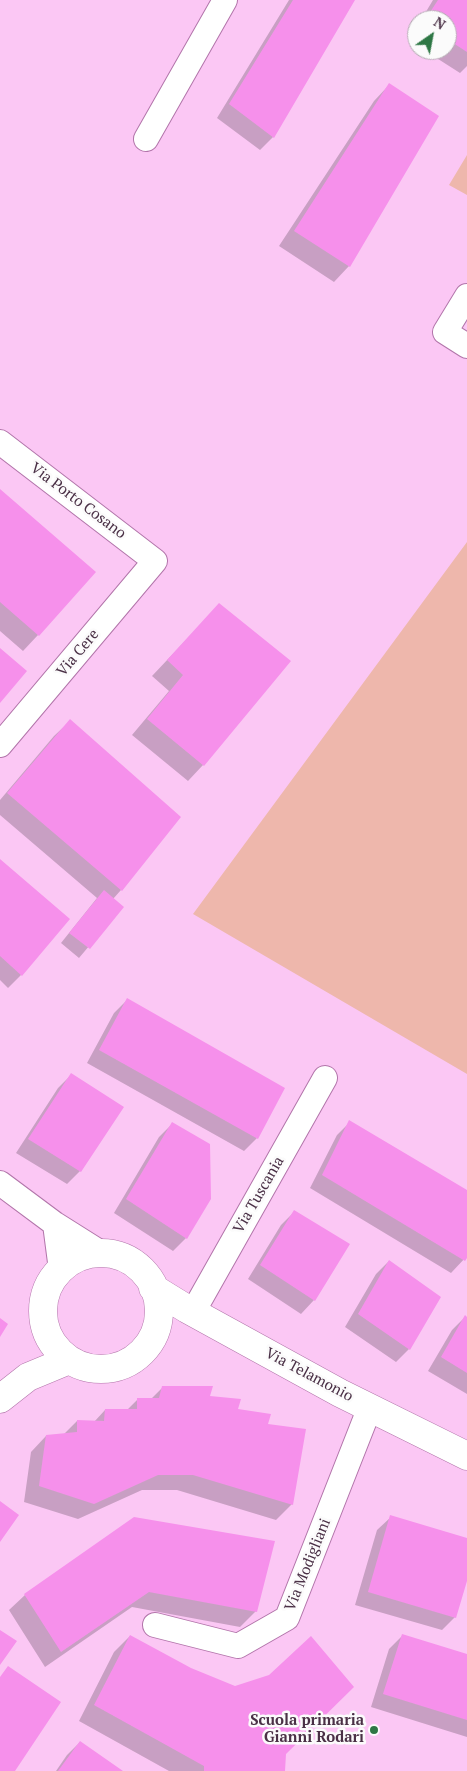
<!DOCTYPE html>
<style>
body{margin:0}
#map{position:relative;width:467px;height:1771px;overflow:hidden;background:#fbc7f4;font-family:"PT Serif",serif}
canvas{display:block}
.north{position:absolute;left:407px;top:10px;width:50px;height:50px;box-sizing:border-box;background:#fbfbfb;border:1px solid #b4aab3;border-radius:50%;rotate:33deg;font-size:14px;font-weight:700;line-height:20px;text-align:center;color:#4a3046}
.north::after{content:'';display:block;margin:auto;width:18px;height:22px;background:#2e7745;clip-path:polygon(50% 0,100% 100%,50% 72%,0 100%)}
</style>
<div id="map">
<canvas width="467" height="1771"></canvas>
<div class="north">N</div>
</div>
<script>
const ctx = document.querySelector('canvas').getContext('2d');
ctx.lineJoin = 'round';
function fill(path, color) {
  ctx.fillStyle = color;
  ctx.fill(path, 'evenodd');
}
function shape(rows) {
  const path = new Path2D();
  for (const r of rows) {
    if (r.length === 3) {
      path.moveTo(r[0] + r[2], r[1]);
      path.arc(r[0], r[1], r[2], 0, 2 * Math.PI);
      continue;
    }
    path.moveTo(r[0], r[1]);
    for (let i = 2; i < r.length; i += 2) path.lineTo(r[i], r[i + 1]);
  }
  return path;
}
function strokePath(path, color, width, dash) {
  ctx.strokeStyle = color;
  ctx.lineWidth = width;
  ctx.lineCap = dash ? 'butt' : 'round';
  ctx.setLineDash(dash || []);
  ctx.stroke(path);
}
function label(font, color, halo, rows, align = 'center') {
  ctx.font = font + ' "PT Serif",serif';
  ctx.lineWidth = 5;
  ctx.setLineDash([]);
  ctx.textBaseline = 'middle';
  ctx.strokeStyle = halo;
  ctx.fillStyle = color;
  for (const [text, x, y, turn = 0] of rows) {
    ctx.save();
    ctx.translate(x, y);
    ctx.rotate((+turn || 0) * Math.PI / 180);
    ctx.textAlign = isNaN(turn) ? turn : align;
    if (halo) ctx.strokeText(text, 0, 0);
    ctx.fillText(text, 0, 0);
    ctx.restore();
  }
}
fill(shape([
 [467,155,467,195,449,185],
 [467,542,467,1074,193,914]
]), '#eeb7ac');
fill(shape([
 [289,0,353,0,273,137,260,150,217,118],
 [433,0,467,0,467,66,460,73,424,50,447,50,447,20,421,20],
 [417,26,417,45,408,40],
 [389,85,349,266,334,282,279,246,374,101],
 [0,491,38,635,23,651,0,631],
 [219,605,290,661,203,765,188,781,132,735,169,691,152,676],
 [70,721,121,890,113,899,122,907,79,958,61,943,97,898,0,815,0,800,54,736],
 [0,861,21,975,8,988,0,980],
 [127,1000,257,1138,244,1151,87,1063,114,1013],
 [71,1075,80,1171,67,1184,16,1153,58,1088],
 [350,1122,467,1191,467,1256,451,1273,310,1188,337,1135],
 [172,1124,210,1199,186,1238,173,1251,114,1213,159,1137],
 [294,1212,314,1300,301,1314,248,1279,281,1225],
 [389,1261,409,1349,396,1362,345,1327,376,1274],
 [465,1317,467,1318,467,1394,428,1371,452,1330],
 [163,1387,208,1397,237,1410,292,1504,276,1520,177,1490,142,1490,78,1519,24,1502,31,1452,46,1436,64,1434,77,1421,94,1422,105,1410,127,1410,138,1399,151,1399],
 [391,1517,467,1540,467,1577,455,1617,442,1630,355,1605,377,1530],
 [134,1519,256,1611,240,1627,132,1607,45,1667,9,1610,25,1595],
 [130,1636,285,1754,284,1771,169,1771,79,1721,114,1652],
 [402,1636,467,1656,467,1737,371,1707,389,1649],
 [80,1742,121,1771,56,1771,67,1755]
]), '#0003');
fill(shape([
 [293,0,355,0,274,138,229,104],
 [438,0,467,0,467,52,447,39,447,20,425,20],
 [389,83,439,116,350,267,294,231],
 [0,489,96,572,39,636,0,602],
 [219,603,291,661,204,766,147,719,183,675,167,660],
 [0,648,27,671,0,703],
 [70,719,181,817,122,891,7,793],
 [0,859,70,919,22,976,0,956],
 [104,890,124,907,90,949,69,933],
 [127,998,285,1088,258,1139,99,1050],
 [71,1073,124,1107,81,1172,28,1139],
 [349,1120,467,1190,467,1258,465,1261,322,1175],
 [172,1122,210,1144,211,1199,187,1239,126,1199],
 [294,1210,350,1244,315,1301,260,1265],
 [389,1260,441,1297,410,1350,358,1314],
 [465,1315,467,1317,467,1373,441,1357],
 [0,1318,8,1324,0,1337],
 [162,1386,213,1386,210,1396,241,1399,238,1409,271,1414,268,1424,306,1429,293,1505,193,1475,158,1475,94,1504,39,1486,46,1435,77,1432,77,1420,104,1421,105,1409,137,1409,137,1398,159,1398],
 [0,1501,19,1515,0,1542],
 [390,1515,467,1538,467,1581,456,1618,368,1592],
 [134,1517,275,1541,257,1612,149,1592,61,1652,24,1594],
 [0,1630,17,1641,0,1665],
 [402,1634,467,1654,467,1720,383,1694],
 [130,1635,191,1668,235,1686,269,1675,311,1636,354,1687,286,1754,285,1771,204,1771,204,1766,94,1705],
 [8,1666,61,1702,15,1771,0,1771,0,1677],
 [80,1741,123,1771,58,1771]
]), '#f690eb');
const street = shape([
 [146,139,225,0],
 [467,296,445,332,467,346],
 [0,442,155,561,0,745],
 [0,1183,55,1224,101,1253],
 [55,1224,61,1270],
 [193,1312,325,1078],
 [155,1625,238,1646,287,1618,370,1407]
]);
const secondary = shape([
 [101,1311,58],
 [153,1288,187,1309,340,1393,467,1456],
 [0,1399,28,1377,69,1360]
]);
strokePath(street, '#b275aa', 26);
strokePath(secondary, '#b275aa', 29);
strokePath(street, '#fff', 24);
strokePath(secondary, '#fff', 28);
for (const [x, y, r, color] of [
 [374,1730,5,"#2e7745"]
]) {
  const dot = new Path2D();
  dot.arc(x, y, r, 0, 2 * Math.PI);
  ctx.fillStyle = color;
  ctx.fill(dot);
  strokePath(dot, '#fbfbfb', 2);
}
label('15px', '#4a3046', '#fbfbfb', [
 ["Via Porto Cosano",78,501,37],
 ["Via Cere",78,653,-50],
 ["Via Tuscania",259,1195,-60],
 ["Via Telamonio",309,1375,28],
 ["Via Modigliani",308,1565,-68]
]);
label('bold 15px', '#4a3046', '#fbfbfb', [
 ["Scuola primaria",364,1721],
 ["Gianni Rodari",364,1738]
], 'right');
</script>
